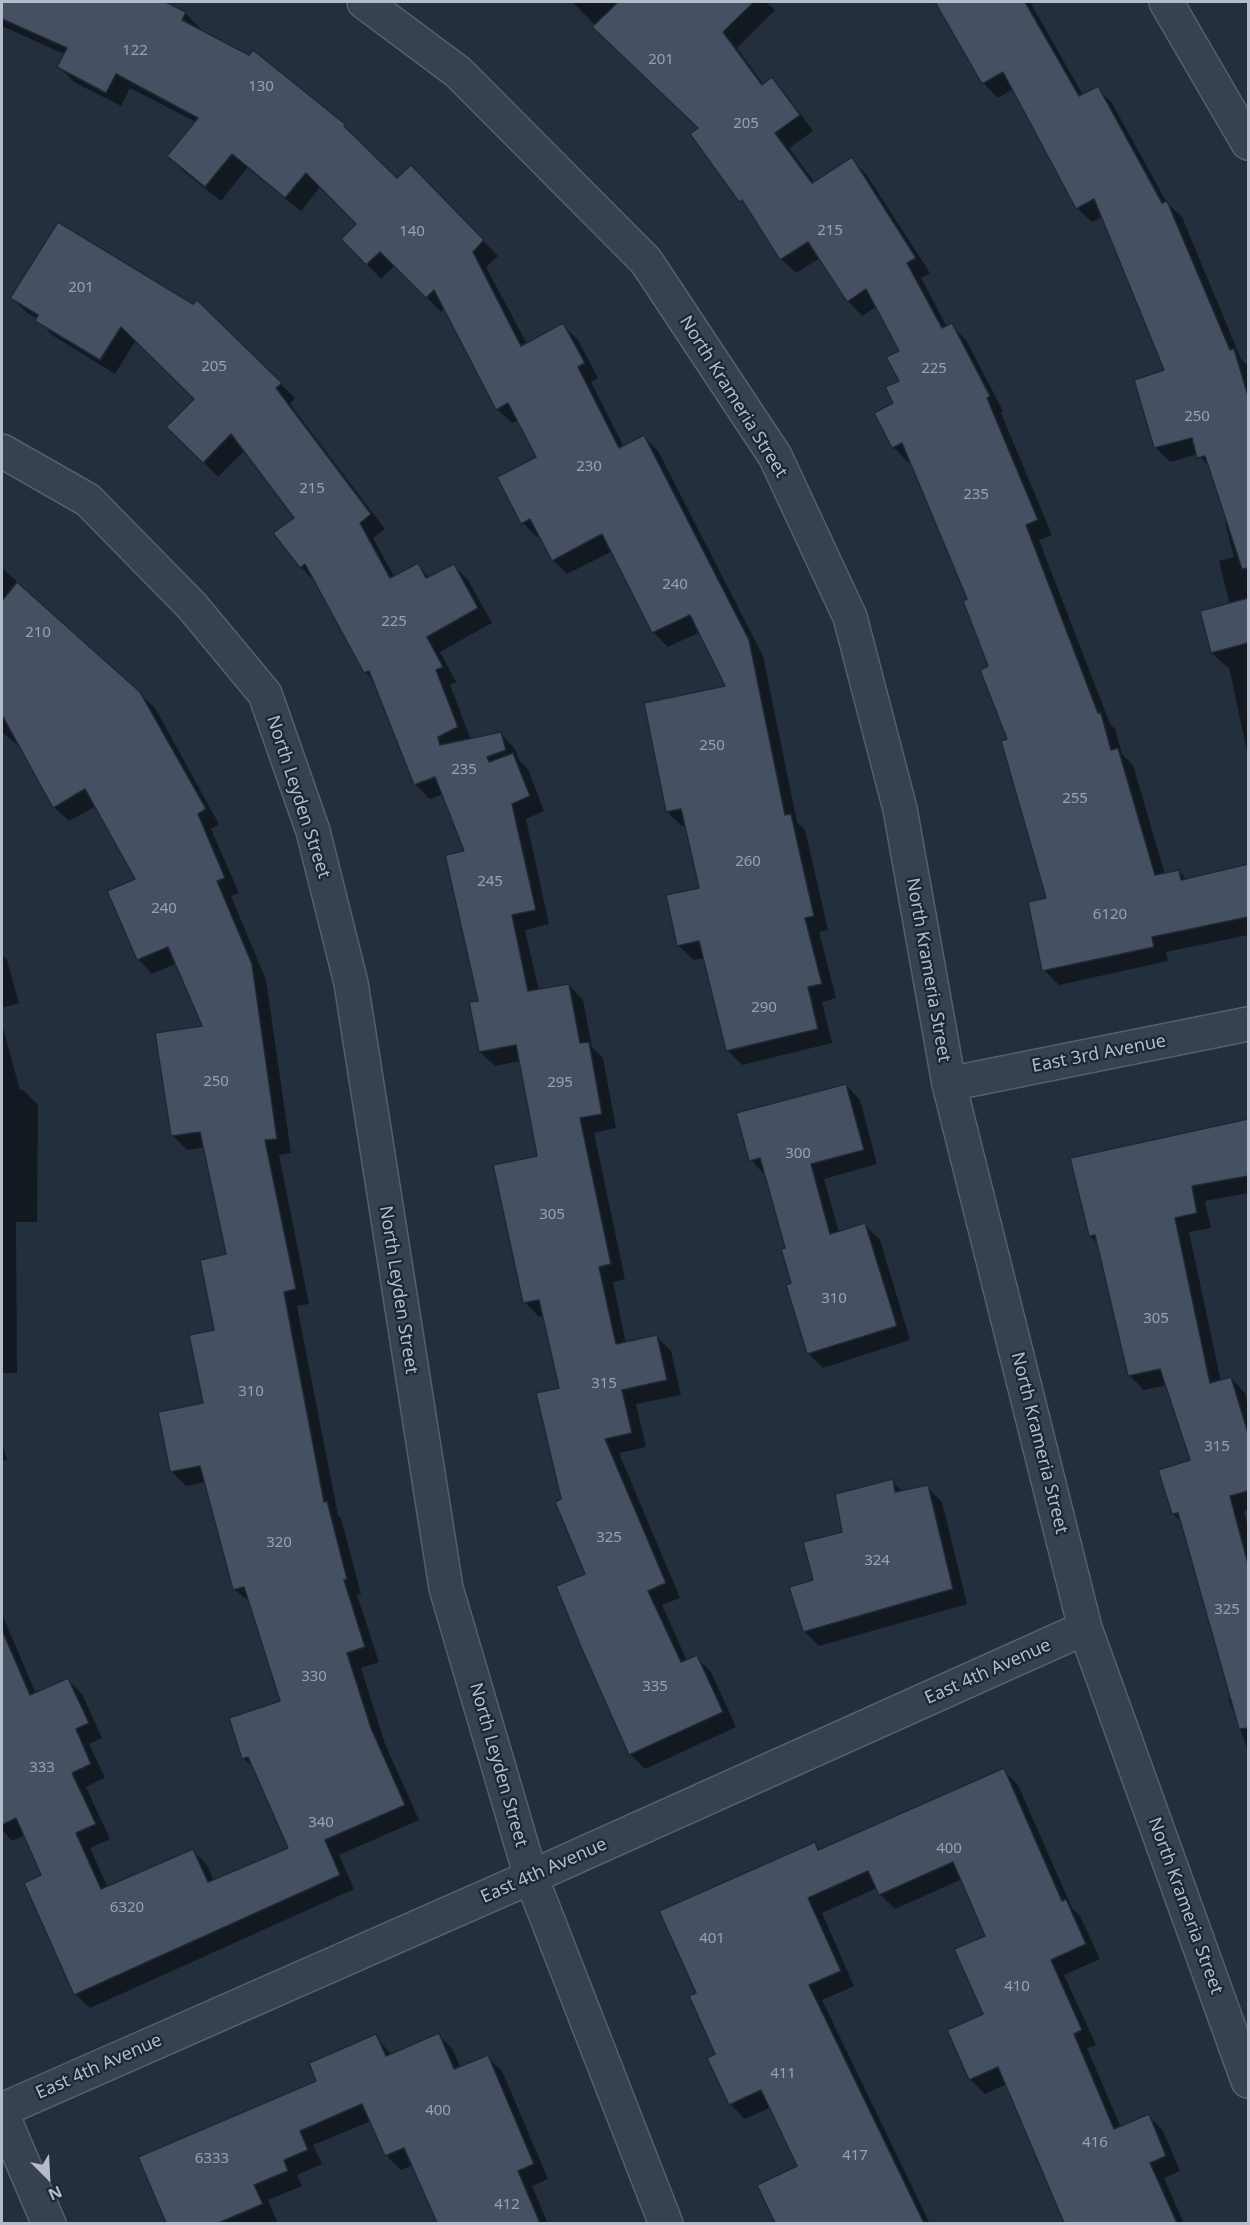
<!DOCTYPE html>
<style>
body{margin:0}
#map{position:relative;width:1250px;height:2225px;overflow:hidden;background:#242f3e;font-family:"Noto Sans",sans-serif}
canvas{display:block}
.frame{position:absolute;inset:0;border:3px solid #b4bcc9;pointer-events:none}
.north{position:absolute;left:18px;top:2147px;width:60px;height:60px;-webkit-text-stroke:4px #1d2633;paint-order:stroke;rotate:156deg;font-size:16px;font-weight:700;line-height:24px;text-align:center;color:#b4bcc9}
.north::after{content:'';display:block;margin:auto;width:21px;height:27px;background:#b4bcc9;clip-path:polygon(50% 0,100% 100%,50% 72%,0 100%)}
</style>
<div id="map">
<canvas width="1250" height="2225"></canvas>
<div class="frame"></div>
<div class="north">N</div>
</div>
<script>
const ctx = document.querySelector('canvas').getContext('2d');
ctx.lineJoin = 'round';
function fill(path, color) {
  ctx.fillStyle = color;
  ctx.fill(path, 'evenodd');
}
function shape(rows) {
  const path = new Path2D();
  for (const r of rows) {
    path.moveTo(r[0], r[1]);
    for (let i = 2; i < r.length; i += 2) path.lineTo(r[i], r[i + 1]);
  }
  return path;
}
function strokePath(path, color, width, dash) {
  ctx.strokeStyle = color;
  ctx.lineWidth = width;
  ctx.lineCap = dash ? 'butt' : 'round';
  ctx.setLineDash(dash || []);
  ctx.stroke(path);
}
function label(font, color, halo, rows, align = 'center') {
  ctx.font = font + ' "Noto Sans",sans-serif';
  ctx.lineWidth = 4.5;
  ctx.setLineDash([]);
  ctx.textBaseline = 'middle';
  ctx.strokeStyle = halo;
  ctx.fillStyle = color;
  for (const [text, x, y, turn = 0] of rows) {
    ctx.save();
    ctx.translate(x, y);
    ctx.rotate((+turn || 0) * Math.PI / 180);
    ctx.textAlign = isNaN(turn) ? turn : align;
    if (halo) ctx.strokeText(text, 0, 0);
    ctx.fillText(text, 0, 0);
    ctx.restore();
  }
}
fill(shape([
 [2,2,163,2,185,13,200,28,199,30,250,57,253,52,344,125,359,140,358,142,397,180,411,168,498,256,486,267,527,344,563,325,578,340,598,378,591,382,624,447,643,436,658,451,763,656,797,822,805,830,828,930,819,932,836,998,822,1002,832,1043,742,1065,727,1050,705,958,694,960,679,946,668,896,701,889,686,825,682,826,667,812,727,687,700,632,668,647,653,632,613,551,567,574,553,560,540,536,537,537,523,523,538,458,519,420,512,423,497,409,445,308,441,312,395,265,381,279,343,239,359,224,321,186,301,211,247,168,221,201,183,171,169,156,196,122,130,88,121,106,74,82,59,67,66,55,2,26],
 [572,2,766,2,775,10,737,48,764,85,772,79,786,94,813,131,789,148,815,183,852,159,866,174,930,273,921,278,947,327,951,325,966,340,1003,411,1001,413,1052,535,1039,540,1110,724,1115,729,1122,754,1133,765,1165,874,1179,871,1187,880,1248,865,1248,935,1166,952,1168,961,1059,985,1044,970,1048,899,990,667,969,600,911,460,908,462,893,447,895,404,901,381,901,352,877,306,862,316,848,301,820,258,796,273,781,259,751,212,741,201,692,134,700,129],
 [937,2,1030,2,1083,95,1097,88,1112,103,1167,203,1182,217,1241,359,1248,366,1248,756,1229,667,1227,667,1212,653,1230,605,1219,561,1234,557,1225,523,1228,522,1212,471,1198,454,1170,462,1155,447,1166,371,1102,217,1092,222,1077,208,1013,89,998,98,983,83],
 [12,298,194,306,197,302,295,398,290,404,385,529,373,538,395,578,417,565,430,578,454,566,468,580,492,623,440,652,456,682,450,685,471,740,501,734,515,749,519,760,528,769,544,811,526,819,549,924,525,930,539,991,569,985,583,1000,592,1047,603,1058,616,1128,594,1133,625,1279,613,1282,626,1344,657,1337,671,1351,681,1395,636,1404,646,1447,619,1453,680,1598,662,1605,687,1661,696,1657,711,1672,736,1727,645,1769,630,1754,587,1575,563,1500,561,1389,544,1316,539,1317,525,1302,539,1157,521,1061,495,1066,480,1052,480,1002,466,852,443,794,430,799,415,784,375,682,365,672,316,583,301,567,296,518,245,450,218,477,169,427,196,399,136,340,115,374,52,335,38,319,27,313],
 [2,568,155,708,219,824,211,829,239,893,231,896,266,980,291,1153,279,1155,309,1304,297,1306,338,1515,341,1518,361,1594,357,1595,379,1662,361,1668,385,1744,419,1820,339,1855,354,1889,90,2008,75,1994,43,1875,25,1835,12,1841,2,1830,2,1614,36,1694,68,1680,82,1694,102,1738,89,1744,105,1778,86,1787,110,1839,90,1848,108,1888,192,1850,207,1865,214,1881,290,1849,255,1769,243,1758,282,1702,251,1603,234,1589,206,1482,186,1486,171,1471,205,1404,227,1256,205,1147,187,1150,172,1135,204,1027,177,963,152,974,138,959,137,879,96,806,69,821,54,807,23,750,2,732],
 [2,954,7,960,19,1003,2,1008],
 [2,1024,20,1090,23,1090,38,1105,37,1222,16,1222,17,1373,2,1373],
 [846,1085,860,1100,877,1164,824,1179,839,1233,865,1225,880,1240,910,1340,823,1368,808,1353,787,1249,765,1175,751,1160],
 [1245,1122,1248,1125,1248,1193,1205,1201,1211,1228,1189,1232,1221,1382,1231,1378,1245,1393,1248,1403,1248,1509,1244,1511,1248,1528,1248,1750,1228,1698,1232,1697,1183,1523,1173,1514,1192,1461,1167,1385,1144,1390,1129,1375,1099,1245,1090,1236],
 [2,1443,7,1460,2,1461],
 [892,1481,903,1492,927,1487,942,1502,967,1604,819,1646,804,1631,815,1581,844,1533],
 [1003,1770,1018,1785,1072,1908,1080,1916,1100,1959,1064,1975,1096,2045,1087,2048,1121,2128,1149,2116,1163,2131,1180,2171,1164,2178,1184,2224,1091,2224,1086,2211,1007,2084,985,2094,970,2079,985,2015,987,1936,962,1879,895,1909,880,1894,877,1888,822,1913,854,1986,822,2000,930,2224,777,2224,759,2186,799,2167,771,2107,745,2119,730,2104,698,1994,815,1844,821,1850],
 [439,2035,453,2050,461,2068,487,2057,502,2071,548,2179,532,2186,548,2224,438,2224,413,2165,401,2170,386,2155,371,2121,313,2145,322,2164,297,2175,302,2186,268,2200,278,2224,168,2224,140,2158,318,2081,375,2036,392,2055]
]), '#0007');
const building = shape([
 [2,2,166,2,186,12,182,20,249,55,253,50,345,124,344,126,397,178,411,165,484,240,473,252,521,346,563,323,585,363,578,367,619,448,644,435,749,640,785,815,791,814,814,916,805,918,822,984,808,987,818,1029,726,1051,699,941,677,946,666,895,699,888,681,809,666,812,644,703,725,686,690,615,652,633,602,534,552,561,530,519,521,524,497,477,536,457,508,403,496,410,434,290,426,298,380,252,366,265,341,239,356,224,306,173,285,198,232,154,205,187,167,156,198,118,116,74,106,93,57,67,67,48,2,19,2,2],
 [618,2,754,2,723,32,762,85,772,77,800,115,775,133,812,183,852,157,916,258,907,263,942,328,952,323,990,396,987,398,1038,520,1026,525,1098,713,1101,713,1111,750,1118,748,1155,875,1179,870,1181,880,1248,864,1248,917,1152,937,1154,947,1042,971,1028,902,1046,898,1001,741,1007,739,980,670,988,666,963,601,967,599,902,443,892,448,874,413,893,403,885,387,899,381,886,357,899,351,866,289,847,302,808,242,780,260,742,200,739,202,690,134,698,128,592,27,618,2],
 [935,2,1025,2,1079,96,1098,86,1162,203,1167,201,1230,350,1234,349,1248,396,1248,568,1242,569,1205,456,1197,458,1192,438,1154,448,1134,380,1164,370,1094,199,1076,209,1003,72,982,84,935,2],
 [58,222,193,304,197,300,282,383,276,388,371,514,360,523,390,578,418,563,426,578,454,564,478,608,427,637,443,667,436,670,458,727,438,737,440,745,501,732,506,750,487,757,489,762,513,753,530,796,512,804,536,910,512,915,528,991,569,984,580,1043,589,1042,602,1114,580,1118,611,1264,599,1267,616,1344,657,1335,667,1380,622,1390,632,1433,605,1439,666,1583,648,1591,681,1662,697,1655,723,1712,629,1755,581,1647,556,1586,585,1574,555,1502,561,1499,536,1393,559,1388,539,1300,523,1303,493,1165,537,1156,516,1045,479,1052,469,1002,478,1001,445,855,464,851,435,777,414,785,369,671,364,673,305,564,300,568,273,533,294,518,231,434,203,463,166,427,194,399,121,327,100,360,35,321,38,315,10,298,58,222],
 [17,582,140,692,206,809,198,814,225,878,217,881,252,964,277,1139,265,1140,296,1289,284,1292,324,1502,327,1501,347,1579,344,1580,365,1647,347,1653,371,1728,405,1805,325,1840,340,1875,74,1995,24,1883,41,1875,16,1818,2,1825,2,1630,30,1695,68,1678,89,1723,76,1729,91,1764,72,1773,96,1824,76,1833,101,1889,193,1849,208,1882,288,1848,248,1757,242,1759,229,1718,280,1701,244,1587,233,1590,200,1466,170,1472,158,1412,203,1403,189,1335,214,1330,200,1260,226,1254,200,1132,171,1136,155,1033,202,1026,168,947,137,960,107,891,135,879,85,789,53,808,2,715,2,601,17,582],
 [1248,598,1248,643,1211,653,1200,611,1248,598],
 [846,1084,864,1150,811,1164,830,1234,865,1223,897,1326,807,1354,786,1285,791,1283,781,1249,785,1248,760,1158,749,1161,736,1113,846,1084],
 [1248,1119,1248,1176,1192,1186,1197,1213,1175,1218,1210,1383,1231,1377,1248,1433,1248,1491,1230,1496,1248,1564,1248,1728,1239,1729,1178,1513,1172,1514,1158,1470,1190,1460,1160,1369,1128,1376,1095,1235,1089,1236,1070,1158,1248,1119],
 [893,1479,895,1492,928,1485,953,1589,803,1632,789,1587,813,1580,803,1542,842,1532,835,1494,893,1479],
 [1004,1768,1062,1901,1066,1899,1086,1944,1051,1960,1082,2030,1074,2034,1114,2129,1149,2114,1166,2156,1150,2163,1177,2223,1064,2223,998,2067,969,2080,947,2030,983,2014,954,1949,985,1936,953,1862,879,1895,868,1871,808,1898,841,1971,809,1985,924,2223,775,2223,757,2185,797,2166,761,2090,729,2105,707,2058,715,2054,689,1996,696,1993,659,1911,815,1842,818,1850,1004,1768],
 [439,2033,454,2069,488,2055,534,2164,518,2171,540,2223,437,2223,404,2148,385,2156,362,2104,300,2131,308,2150,284,2160,288,2171,254,2185,263,2204,218,2223,166,2223,138,2157,316,2081,309,2063,376,2034,386,2056,439,2033]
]);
fill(building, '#455162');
strokePath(building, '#1f2835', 1.5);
const minor = shape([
 [364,2,458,72,646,261,775,456,850,617,900,809,949,1084,1085,1628,1248,2081],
 [1166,2,1248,143],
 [2,451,88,500,192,606,265,694,313,831,351,983,446,1588,531,1877,666,2224],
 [949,1084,1248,1024],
 [2,2110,531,1877,1085,1628],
 [2,2114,49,2224]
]);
strokePath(minor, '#565f6c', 36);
strokePath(minor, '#38414e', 33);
label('15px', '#98a1af', null, [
 ["122",135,51],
 ["201",661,60],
 ["130",261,87],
 ["205",746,124],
 ["215",830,231],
 ["140",412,232],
 ["201",81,288],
 ["205",214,367],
 ["225",934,369],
 ["250",1197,417],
 ["230",589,467],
 ["215",312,489],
 ["235",976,495],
 ["240",675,585],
 ["225",394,622],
 ["210",38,633],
 ["250",712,746],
 ["235",464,770],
 ["255",1075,799],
 ["260",748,862],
 ["245",490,882],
 ["240",164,909],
 ["6120",1110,915],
 ["290",764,1008],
 ["250",216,1082],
 ["295",560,1083],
 ["300",798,1154],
 ["305",552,1215],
 ["310",834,1299],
 ["305",1156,1319],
 ["315",604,1384],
 ["310",251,1392],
 ["315",1217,1447],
 ["325",609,1538],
 ["320",279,1543],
 ["324",877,1561],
 ["325",1227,1610],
 ["330",314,1677],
 ["335",655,1687],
 ["333",42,1768],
 ["340",321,1823],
 ["400",949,1849],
 ["6320",127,1908],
 ["401",712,1939],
 ["410",1017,1987],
 ["411",783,2074],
 ["400",438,2111],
 ["416",1095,2143],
 ["417",855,2156],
 ["6333",212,2159],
 ["412",507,2205]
]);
label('18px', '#b4bcc9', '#1d2633', [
 ["North Krameria Street",733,397,58],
 ["North Leyden Street",298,797,72],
 ["North Krameria Street",928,970,80],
 ["East 3rd Avenue",1099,1054,-11],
 ["North Leyden Street",398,1290,81],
 ["North Krameria Street",1039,1443,76],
 ["East 4th Avenue",988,1672,-24],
 ["North Leyden Street",498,1765,74],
 ["East 4th Avenue",544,1871,-24],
 ["North Krameria Street",1185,1906,70],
 ["East 4th Avenue",99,2067,-24]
]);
</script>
